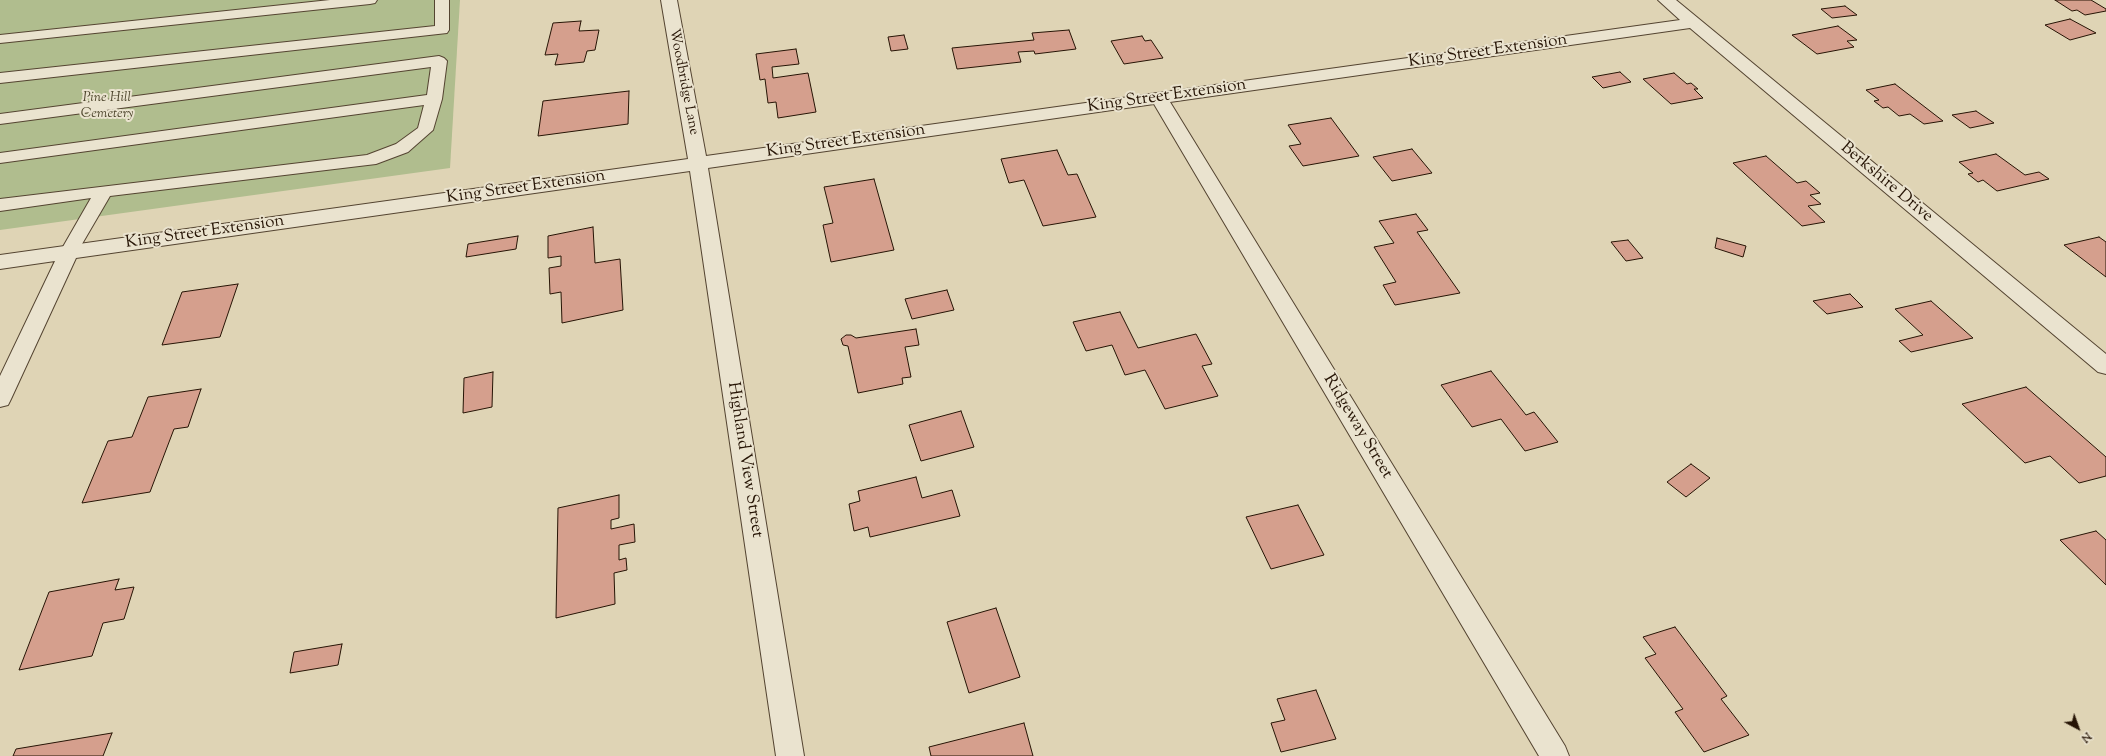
<!DOCTYPE html>
<style>
body{margin:0}
#map{position:relative;width:2106px;height:756px;overflow:hidden;background:#dfd4b5;font-family:"Sorts Mill Goudy",serif}
canvas{display:block}
.north{position:absolute;left:2058px;top:708px;width:40px;height:40px;-webkit-text-stroke:3px #eae3cf;paint-order:stroke;rotate:139deg;font-size:11px;font-weight:700;line-height:16px;text-align:center;color:#261405}
.north::after{content:'';display:block;margin:auto;width:14px;height:18px;background:#261405;clip-path:polygon(50% 0,100% 100%,50% 72%,0 100%)}
</style>
<div id="map">
<canvas width="2106" height="756"></canvas>
<div class="north">N</div>
</div>
<script>
const ctx = document.querySelector('canvas').getContext('2d');
ctx.lineJoin = 'round';
function fill(path, color) {
  ctx.fillStyle = color;
  ctx.fill(path, 'evenodd');
}
function shape(rows) {
  const path = new Path2D();
  for (const r of rows) {
    path.moveTo(r[0], r[1]);
    for (let i = 2; i < r.length; i += 2) path.lineTo(r[i], r[i + 1]);
  }
  return path;
}
function strokePath(path, color, width, dash) {
  ctx.strokeStyle = color;
  ctx.lineWidth = width;
  ctx.lineCap = dash ? 'butt' : 'round';
  ctx.setLineDash(dash || []);
  ctx.stroke(path);
}
function label(font, color, halo, rows, align = 'center') {
  ctx.font = font + ' "Sorts Mill Goudy",serif';
  ctx.lineWidth = 4;
  ctx.setLineDash([]);
  ctx.textBaseline = 'middle';
  ctx.strokeStyle = halo;
  ctx.fillStyle = color;
  for (const [text, x, y, turn = 0] of rows) {
    ctx.save();
    ctx.translate(x, y);
    ctx.rotate((+turn || 0) * Math.PI / 180);
    ctx.textAlign = isNaN(turn) ? turn : align;
    if (halo) ctx.strokeText(text, 0, 0);
    ctx.fillText(text, 0, 0);
    ctx.restore();
  }
}
fill(shape([
 [0,0,460,0,450,168,0,230]
]), '#b0bd8e');
const building = shape([
 [2055,0,2091,0,2106,9,2106,11,2085,15,2077,10,2072,11,2055,0],
 [1845,6,1857,15,1832,18,1821,9,1845,6],
 [2070,19,2096,33,2070,40,2045,25,2070,19],
 [581,21,579,31,599,30,595,50,587,51,584,62,555,65,558,54,545,55,553,23,581,21],
 [1838,26,1857,40,1847,41,1854,47,1817,54,1792,35,1838,26],
 [1069,30,1076,49,1035,54,1034,51,1018,52,1021,62,957,69,952,48,1034,40,1032,33,1069,30],
 [904,35,908,49,891,51,888,37,904,35],
 [1142,36,1145,41,1151,40,1163,58,1124,64,1111,41,1142,36],
 [796,49,799,64,772,67,773,78,808,73,816,112,778,118,776,102,768,103,765,79,760,80,756,54,796,49],
 [1620,72,1631,82,1603,88,1592,77,1620,72],
 [1674,73,1687,84,1691,83,1698,89,1694,89,1703,98,1671,104,1643,79,1674,73],
 [1895,84,1943,121,1924,124,1910,114,1899,116,1888,107,1883,108,1874,101,1879,100,1866,90,1895,84],
 [629,91,628,124,538,136,543,101,629,91],
 [1976,111,1994,123,1970,128,1952,115,1976,111],
 [1331,118,1359,156,1303,166,1289,146,1301,144,1288,125,1331,118],
 [1412,149,1432,173,1392,181,1373,157,1412,149],
 [1057,150,1068,175,1077,174,1096,217,1043,226,1024,180,1009,183,1001,159,1057,150],
 [1996,154,2025,175,2039,172,2049,179,1997,191,1983,180,1978,182,1968,174,1973,173,1959,162,1996,154],
 [1766,156,1797,183,1806,181,1820,193,1810,195,1821,204,1808,206,1825,222,1802,226,1733,163,1766,156],
 [874,179,894,250,831,262,823,225,833,223,824,187,874,179],
 [1416,214,1428,230,1417,232,1460,293,1395,305,1383,285,1396,282,1374,247,1394,243,1379,221,1416,214],
 [593,227,595,263,620,259,623,310,562,323,561,292,550,294,549,268,561,266,561,256,548,258,548,236,593,227],
 [518,236,516,249,466,257,468,244,518,236],
 [2099,237,2106,242,2106,277,2064,245,2099,237],
 [1717,238,1746,246,1743,257,1715,248,1717,238],
 [1628,240,1643,258,1626,261,1611,242,1628,240],
 [238,284,220,337,162,345,182,292,238,284],
 [947,290,954,310,912,319,905,299,947,290],
 [1850,294,1863,307,1827,314,1813,301,1850,294],
 [1931,301,1973,338,1911,352,1899,341,1923,335,1895,309,1931,301],
 [1120,312,1138,348,1196,334,1212,364,1202,366,1218,396,1165,409,1145,370,1125,375,1112,345,1086,351,1073,322,1120,312],
 [916,329,919,345,905,347,911,377,902,378,903,384,858,393,848,346,843,345,841,339,846,335,851,335,856,338,916,329],
 [1491,371,1526,415,1534,412,1558,442,1525,451,1501,419,1472,427,1441,385,1491,371],
 [493,372,492,407,463,413,464,378,493,372],
 [2026,387,2106,457,2106,476,2079,483,2050,456,2025,463,1962,404,2026,387],
 [201,389,188,427,174,429,150,492,82,503,108,441,132,437,148,397,201,389],
 [961,411,974,447,921,461,909,425,961,411],
 [1691,464,1710,478,1686,497,1667,482,1691,464],
 [916,477,922,498,952,490,960,516,870,537,868,527,854,531,849,504,860,501,858,491,916,477],
 [619,495,619,518,611,520,611,529,634,524,635,542,619,545,619,560,626,558,627,570,614,573,615,604,556,618,558,508,619,495],
 [1298,505,1324,555,1271,569,1246,517,1298,505],
 [2096,531,2106,540,2106,585,2060,540,2096,531],
 [119,579,115,590,134,587,124,619,103,623,92,656,19,670,49,592,119,579],
 [996,608,1020,677,969,693,947,622,996,608],
 [1675,627,1727,696,1721,699,1749,735,1704,752,1675,712,1683,709,1645,658,1656,654,1643,637,1675,627],
 [342,644,338,665,290,673,294,652,342,644],
 [1316,690,1336,739,1281,752,1271,723,1285,720,1277,699,1316,690],
 [1024,723,1033,756,931,756,929,747,1024,723],
 [112,733,103,756,13,756,16,749,112,733]
]);
fill(building, '#d59f8d');
strokePath(building, '#261405', 1);
const service = shape([
 [330,0,377,0,375,3,370,4,0,43,0,35,330,0],
 [435,0,449,0,449,30,447,33,0,83,0,73,435,26,435,0],
 [439,56,444,58,447,61,442,99,433,130,408,152,376,164,110,196,75,256,69,258,63,256,60,252,91,198,0,211,0,199,367,155,396,144,418,128,424,105,0,163,0,153,427,95,431,67,0,124,0,114,439,56]
]);
const minor = shape([
 [661,0,677,0,706,156,1680,20,1658,0,1676,0,2106,354,2106,374,2098,372,1690,28,1170,102,1565,746,1569,756,1539,756,1154,104,708,168,804,756,776,756,690,171,76,258,11,399,8,405,0,407,0,376,55,261,0,269,0,255,688,159,661,0]
]);
strokePath(service, '#544431', 2);
strokePath(minor, '#544431', 2);
fill(service, '#eae3cf');
fill(minor, '#eae3cf');
label('14px', '#261405', '#eae3cf', [
 ["Woodbridge Lane",683,82,79]
]);
label('italic 14px', '#4f472e', '#eae3cf', [
 ["Pine Hill",107,99],
 ["Cemetery",107,115]
]);
label('17px', '#261405', '#eae3cf', [
 ["King Street Extension",1488,52,-8],
 ["King Street Extension",1167,97,-8],
 ["King Street Extension",846,142,-8],
 ["Berkshire Drive",1886,183,40],
 ["King Street Extension",526,188,-8],
 ["King Street Extension",205,233,-8],
 ["Ridgeway Street",1357,427,59],
 ["Highland View Street",744,460,81]
]);
</script>
